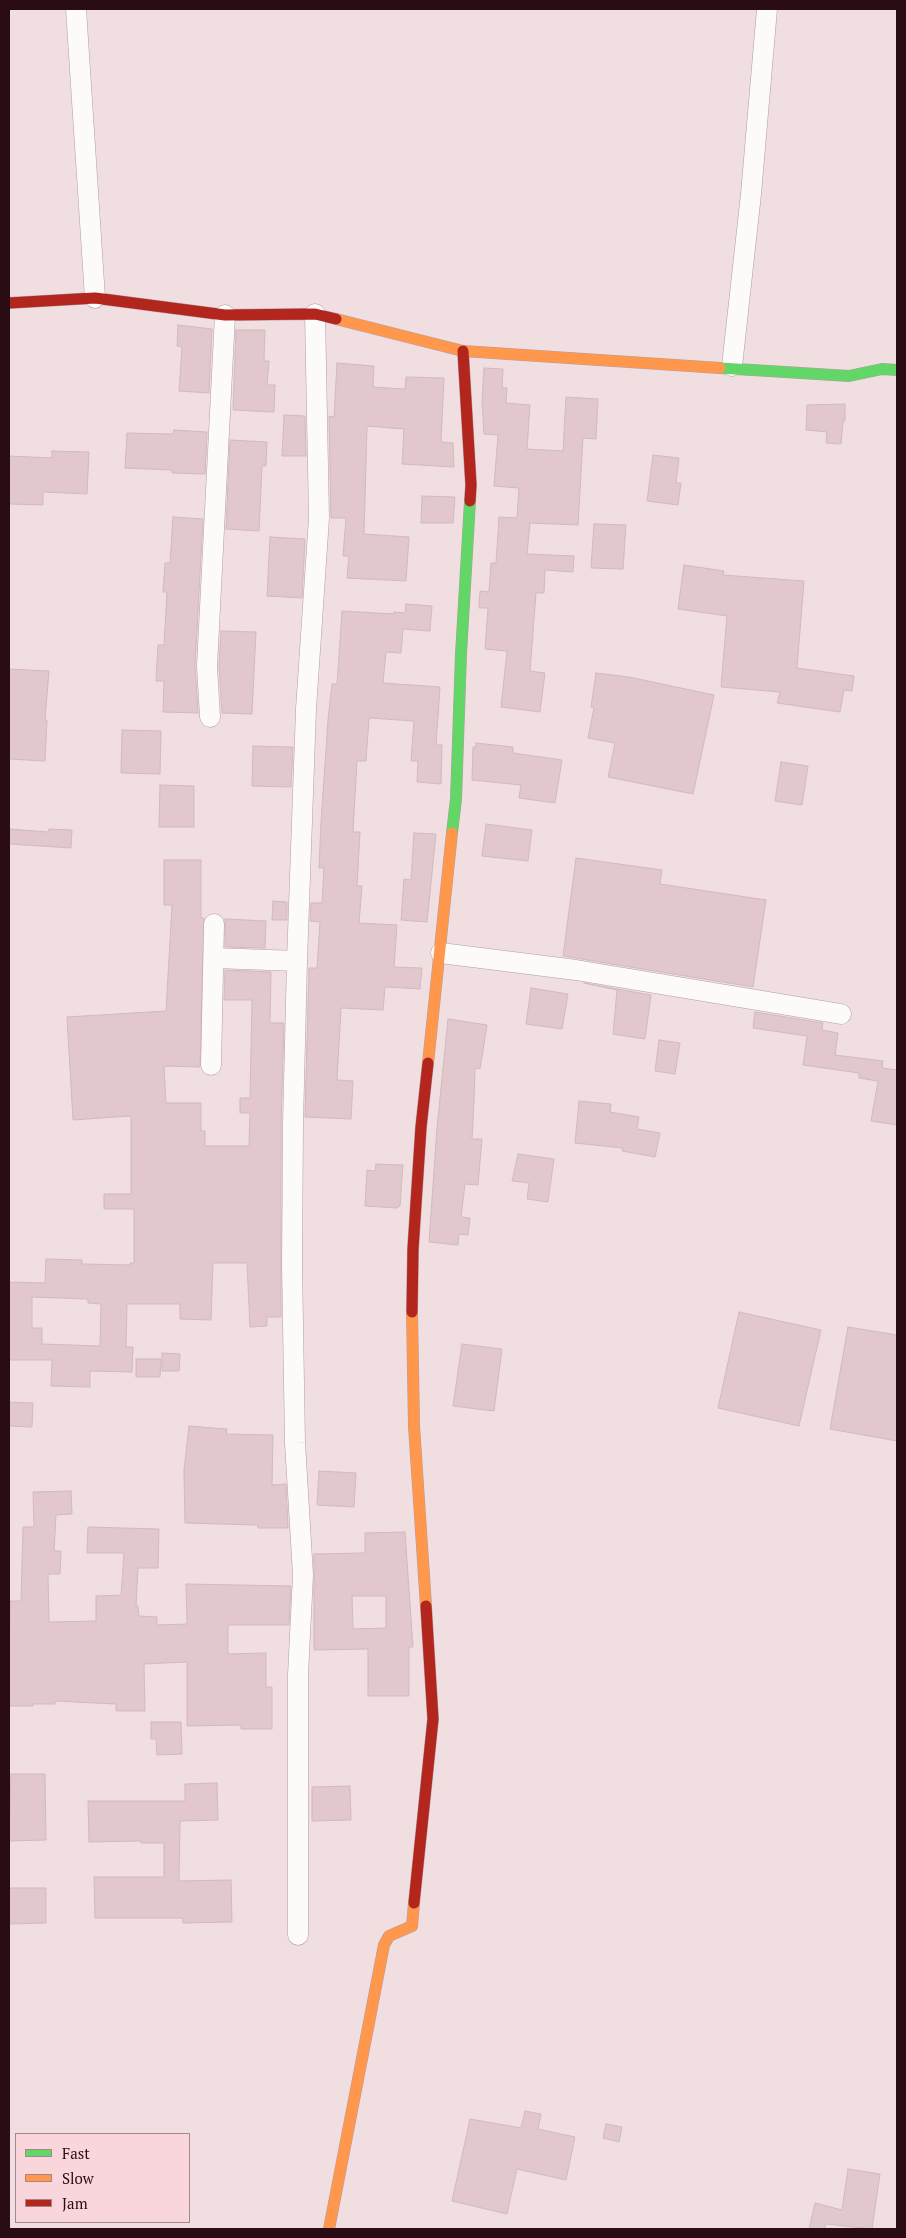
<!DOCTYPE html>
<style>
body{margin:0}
#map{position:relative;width:906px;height:2238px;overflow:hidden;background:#f0dee1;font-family:"PT Serif",serif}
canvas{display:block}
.frame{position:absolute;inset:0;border:10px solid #2a0d14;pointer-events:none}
.legend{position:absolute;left:15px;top:2133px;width:175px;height:90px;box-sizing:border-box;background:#f8d6dc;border:1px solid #a6868c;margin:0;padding:6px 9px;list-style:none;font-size:15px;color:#2a0d14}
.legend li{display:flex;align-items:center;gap:10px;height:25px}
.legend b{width:25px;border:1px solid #a6868c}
</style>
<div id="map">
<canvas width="906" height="2238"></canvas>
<div class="frame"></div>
<ul class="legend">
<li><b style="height:6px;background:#63d668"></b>Fast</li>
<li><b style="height:6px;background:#ff974d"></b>Slow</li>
<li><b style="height:6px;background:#b3261e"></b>Jam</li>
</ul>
</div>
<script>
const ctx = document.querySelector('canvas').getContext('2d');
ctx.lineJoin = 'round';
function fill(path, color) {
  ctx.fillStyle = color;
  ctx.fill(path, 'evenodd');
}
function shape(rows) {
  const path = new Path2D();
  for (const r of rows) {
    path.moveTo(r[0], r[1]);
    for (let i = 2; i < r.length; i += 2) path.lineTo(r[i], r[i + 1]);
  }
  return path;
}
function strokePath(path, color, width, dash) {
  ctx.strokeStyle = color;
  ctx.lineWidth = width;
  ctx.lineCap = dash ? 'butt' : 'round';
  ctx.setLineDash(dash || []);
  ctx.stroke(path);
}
const building = shape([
 [178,325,212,329,209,393,179,391,182,347,177,346,178,325],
 [236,330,265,330,264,361,269,361,267,385,275,385,274,412,233,410,236,330],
 [337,363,374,366,373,387,405,389,406,377,444,378,441,442,453,443,454,467,402,464,404,429,367,426,364,534,409,537,406,581,347,578,349,556,343,556,346,518,331,518,329,416,334,417,337,363],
 [484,368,503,369,502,388,507,388,506,403,530,405,527,449,563,451,566,397,598,399,596,439,583,438,578,525,530,523,527,554,574,556,573,572,545,570,544,593,536,593,530,671,545,673,540,712,501,707,507,651,485,649,488,608,479,608,480,591,489,592,491,563,496,563,499,517,517,518,519,488,494,486,498,435,484,434,482,402,484,368],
 [845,404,845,421,843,421,841,444,826,443,827,432,806,430,807,405,845,404],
 [284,415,305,416,306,456,282,456,284,415],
 [174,430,207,432,205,474,172,473,172,470,125,468,127,433,173,434,174,430],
 [230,440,267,442,266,466,262,466,259,531,226,529,230,440],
 [52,451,89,452,87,494,43,492,43,505,9,504,9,456,52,458,52,451],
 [653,455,679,458,676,483,681,483,678,505,647,501,653,455],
 [422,496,455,497,453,523,421,523,422,496],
 [173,517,203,519,195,665,198,713,163,712,164,681,156,681,158,645,164,645,167,592,163,592,165,563,170,563,173,517],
 [594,524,626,525,623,569,591,568,594,524],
 [270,537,305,539,302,598,267,596,270,537],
 [684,565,724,571,723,575,804,581,797,668,854,676,852,691,844,690,840,712,777,703,780,692,721,687,727,616,678,609,684,565],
 [406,604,432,606,430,631,403,629,401,653,386,652,383,683,440,687,436,745,442,745,441,784,417,782,418,761,411,761,414,721,369,718,366,761,357,761,353,832,360,832,357,886,362,886,359,923,397,925,394,967,422,968,420,989,385,987,383,1010,341,1008,337,1080,353,1081,351,1119,305,1117,309,968,317,968,320,922,310,921,311,903,322,903,324,868,319,868,321,822,328,720,332,684,337,684,342,611,394,614,394,612,405,613,406,604],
 [221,631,256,632,252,714,222,713,219,666,221,631],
 [9,669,49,671,45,720,47,720,45,761,9,759,9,669],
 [596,673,629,677,714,695,693,794,608,777,615,743,588,738,594,708,591,707,596,673],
 [122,730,161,731,160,774,121,773,122,730],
 [476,743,513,747,513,753,562,760,555,803,519,798,521,785,472,780,473,747,476,747,476,743],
 [253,746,293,747,291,787,252,786,253,746],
 [781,762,808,766,802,805,775,801,781,762],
 [160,785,194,786,194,827,159,827,160,785],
 [486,824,532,830,528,861,482,856,486,824],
 [10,829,48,832,49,829,72,830,71,848,9,844,10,829],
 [414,833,436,834,427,922,401,920,404,879,411,880,414,833],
 [576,858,662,870,660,884,766,900,753,987,563,956,576,858],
 [164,860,201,860,201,918,204,918,200,1067,164,1066,166,1103,201,1103,201,1131,205,1131,205,1146,249,1146,250,1113,240,1113,240,1098,250,1098,252,1000,224,1000,225,970,271,972,270,1023,284,1023,281,1124,281,1317,267,1317,267,1326,250,1327,247,1263,213,1263,211,1320,180,1319,180,1304,127,1304,126,1347,133,1347,132,1372,90,1371,90,1387,51,1386,52,1360,9,1360,9,1282,45,1283,46,1259,82,1260,82,1264,130,1265,130,1263,134,1263,134,1209,104,1209,104,1194,131,1194,131,1116,73,1120,67,1017,166,1011,172,905,164,905,164,860],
 [32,1297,88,1299,88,1303,101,1304,100,1346,42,1344,42,1328,32,1328,32,1297],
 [273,901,287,902,287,920,272,920,273,901],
 [225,919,266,921,265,948,225,947,225,919],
 [584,983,651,995,645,1039,613,1034,617,990,584,983],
 [531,988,568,994,562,1029,526,1024,531,988],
 [755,1012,823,1023,822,1030,838,1033,835,1055,883,1061,882,1068,897,1070,897,1125,871,1121,878,1081,859,1078,859,1073,803,1065,807,1036,753,1028,755,1012],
 [448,1019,487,1025,480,1069,475,1068,474,1101,472,1139,482,1139,478,1185,465,1184,461,1217,470,1218,468,1235,459,1234,458,1245,429,1242,437,1128,448,1019],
 [659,1040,680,1043,675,1074,655,1071,659,1040],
 [579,1101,611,1104,610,1112,639,1117,637,1129,660,1133,655,1157,622,1151,623,1148,575,1143,579,1101],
 [518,1154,554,1159,548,1202,527,1199,529,1183,512,1181,518,1154],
 [376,1164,403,1165,400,1206,397,1208,365,1206,367,1170,375,1171,376,1164],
 [739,1312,821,1330,799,1426,718,1408,739,1312],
 [848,1327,897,1335,897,1441,830,1429,848,1327],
 [462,1344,502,1349,494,1411,453,1406,462,1344],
 [162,1353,180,1354,179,1371,162,1371,162,1353],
 [136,1359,161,1359,160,1377,136,1377,136,1359],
 [9,1402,33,1403,32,1427,9,1426,9,1402],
 [189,1426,227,1429,226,1434,273,1435,272,1485,286,1484,288,1528,258,1528,258,1525,185,1523,184,1470,189,1426],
 [319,1471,356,1473,354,1507,317,1505,319,1471],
 [71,1491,72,1514,56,1515,54,1551,61,1551,60,1574,48,1574,49,1622,96,1621,96,1596,121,1595,124,1553,87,1553,88,1527,159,1529,158,1568,138,1568,136,1606,138,1606,139,1616,157,1617,157,1625,187,1624,186,1584,291,1586,289,1625,228,1625,228,1654,266,1653,266,1687,272,1687,272,1729,241,1729,241,1725,187,1726,187,1662,144,1664,145,1711,116,1711,116,1704,55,1701,55,1704,33,1704,33,1706,9,1706,10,1601,21,1601,23,1527,34,1527,33,1492,71,1491],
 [405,1532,413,1647,409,1647,409,1696,368,1696,368,1649,314,1650,314,1554,365,1553,365,1533,405,1532],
 [352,1596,386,1596,386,1628,353,1629,352,1596],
 [151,1722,181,1722,182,1754,157,1755,156,1739,151,1739,151,1722],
 [11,1774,45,1774,46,1840,9,1841,11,1774],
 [217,1783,218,1820,180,1821,179,1881,231,1880,232,1922,183,1923,183,1918,95,1918,94,1877,164,1877,164,1843,141,1843,141,1841,89,1842,88,1801,185,1801,185,1784,217,1783],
 [350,1786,351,1820,312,1821,312,1787,350,1786],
 [9,1888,46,1888,46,1923,9,1924,9,1888],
 [525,2111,541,2114,538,2129,575,2137,566,2180,517,2169,507,2214,452,2201,470,2119,521,2128,525,2111],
 [606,2124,622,2127,619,2142,603,2138,606,2124],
 [848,2169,880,2174,872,2229,826,2224,824,2229,809,2229,815,2203,842,2210,848,2169]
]);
fill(building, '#e2c7cd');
strokePath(building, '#d1babe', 1);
const street = shape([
 [76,9,95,298],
 [732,366,751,194,767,9],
 [210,717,207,666,225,315],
 [441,953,576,970,841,1014],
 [214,958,297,961],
 [211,1065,214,924],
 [298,1935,298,1675,303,1575,295,1443,292,1265,293,1124,297,961,306,709,319,518,315,314]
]);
const fast = shape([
 [720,368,849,376,882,369,897,370],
 [452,833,456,799,461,654,470,501]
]);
const slow = shape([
 [336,319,463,351,720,368],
 [428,1063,452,833],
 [412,1312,414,1426,426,1606],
 [329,2229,384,1945,389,1936,412,1926,414,1903]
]);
const jam = shape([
 [9,303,95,298,225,315,315,314,336,319],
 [463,351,471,485,470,501],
 [412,1312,413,1249,421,1127,428,1063],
 [414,1903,433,1719,426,1606]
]);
strokePath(street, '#b49da2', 21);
strokePath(fast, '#b49da2', 12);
strokePath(slow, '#b49da2', 12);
strokePath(jam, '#b49da2', 12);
strokePath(street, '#fdfafa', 20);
strokePath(fast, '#63d668', 11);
strokePath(slow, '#ff974d', 11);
strokePath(jam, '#b3261e', 11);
</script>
